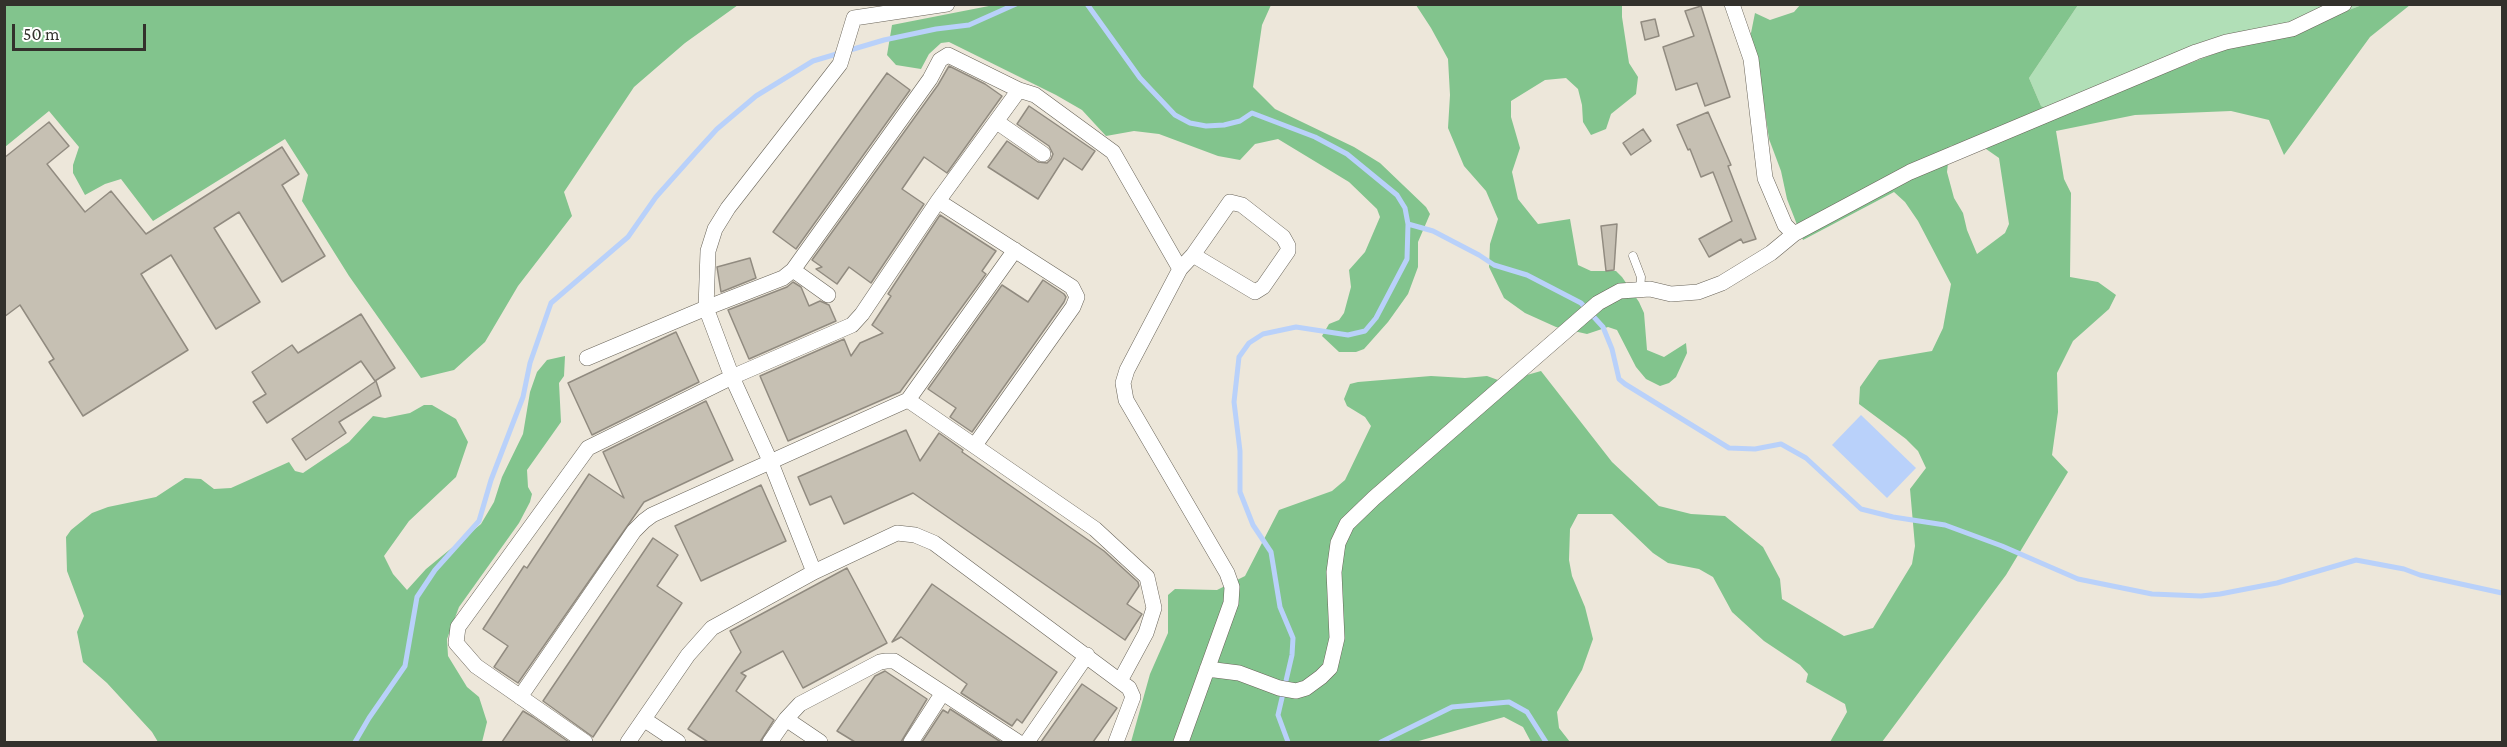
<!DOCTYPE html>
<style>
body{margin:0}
#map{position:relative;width:2507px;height:747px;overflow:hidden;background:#ede7da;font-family:"Crimson Pro",serif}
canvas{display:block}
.frame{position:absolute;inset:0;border:6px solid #33312c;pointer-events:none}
.scale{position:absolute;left:12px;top:24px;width:134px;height:27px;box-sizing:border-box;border:3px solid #33312c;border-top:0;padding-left:8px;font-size:18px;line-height:21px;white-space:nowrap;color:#33312c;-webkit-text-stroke:4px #fff;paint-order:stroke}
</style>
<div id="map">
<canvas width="2507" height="747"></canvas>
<div class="frame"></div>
<div class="scale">50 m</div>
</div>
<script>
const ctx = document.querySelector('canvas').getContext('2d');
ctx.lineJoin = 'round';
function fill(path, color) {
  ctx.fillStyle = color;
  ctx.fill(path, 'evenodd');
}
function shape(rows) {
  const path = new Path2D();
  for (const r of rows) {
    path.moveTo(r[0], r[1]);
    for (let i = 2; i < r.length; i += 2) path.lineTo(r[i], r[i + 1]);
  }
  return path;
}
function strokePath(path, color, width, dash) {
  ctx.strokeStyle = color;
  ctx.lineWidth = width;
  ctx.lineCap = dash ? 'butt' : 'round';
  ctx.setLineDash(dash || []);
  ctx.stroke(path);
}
fill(shape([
 [2078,5,2362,5,2341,13,2245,42,2126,88,2063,116,2041,106,2029,78]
]), '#b1dfb7');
fill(shape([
 [5,4,738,4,738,5,685,43,634,87,564,192,572,216,518,286,485,342,454,370,421,378,349,276,302,201,308,175,285,139,153,221,121,179,105,184,85,195,73,173,73,165,79,147,49,111,5,147],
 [994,5,1271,5,1262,25,1253,87,1275,109,1354,147,1380,163,1426,207,1430,214,1418,242,1418,267,1408,294,1388,322,1364,349,1356,352,1339,352,1322,336,1329,324,1339,320,1344,313,1351,287,1349,270,1365,252,1380,217,1377,209,1349,182,1278,139,1255,144,1240,160,1218,156,1159,134,1134,131,1106,136,1082,110,1056,95,949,42,941,43,929,54,921,69,896,65,887,55,892,25],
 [1416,5,1622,5,1622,17,1629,63,1638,77,1636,94,1611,114,1606,129,1591,135,1583,122,1582,105,1578,89,1566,78,1545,80,1511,101,1511,117,1520,148,1512,172,1518,199,1538,224,1570,219,1578,265,1591,271,1616,271,1622,277,1639,302,1644,313,1647,350,1664,357,1686,343,1687,353,1676,377,1669,383,1660,386,1646,379,1636,367,1617,330,1608,327,1587,334,1556,327,1525,313,1504,298,1489,267,1490,244,1498,219,1486,191,1464,166,1448,128,1450,95,1448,59,1431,28],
 [1800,5,2078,5,2029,78,2041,106,2063,116,2126,88,2245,42,2341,13,2362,5,2410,5,2370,37,2284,155,2269,120,2231,111,2135,115,2056,131,2064,179,2071,193,2070,277,2098,282,2116,295,2109,309,2073,341,2057,373,2058,412,2052,455,2068,472,2006,575,1882,742,1830,742,1847,712,1845,704,1806,682,1808,674,1800,665,1764,641,1732,612,1713,577,1699,569,1668,563,1653,553,1612,514,1578,514,1570,529,1569,560,1572,576,1585,607,1593,639,1582,670,1557,712,1559,728,1570,742,1531,742,1523,727,1504,717,1415,742,1131,742,1150,674,1168,633,1168,595,1175,589,1217,590,1245,576,1279,510,1332,491,1345,480,1371,426,1365,417,1347,406,1344,399,1350,384,1358,382,1431,376,1465,378,1487,376,1498,380,1520,381,1527,375,1541,371,1612,462,1659,506,1691,514,1725,516,1763,547,1780,579,1782,599,1844,636,1873,628,1912,564,1915,546,1910,489,1926,468,1918,451,1906,439,1859,404,1860,387,1879,360,1932,351,1943,328,1951,284,1918,221,1905,202,1894,192,1803,240,1787,199,1781,171,1769,139,1761,83,1750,38,1755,13,1770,20,1794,12],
 [1976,142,1999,158,2009,224,2005,233,1977,254,1967,230,1963,213,1954,198,1947,172,1950,146],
 [565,356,564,376,559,383,561,422,527,470,528,487,532,494,530,502,519,523,459,607,447,639,448,656,467,687,479,697,487,722,482,742,158,742,152,732,107,683,83,662,77,632,84,616,67,571,66,537,71,530,92,513,108,507,156,497,185,478,201,479,214,489,231,488,289,462,295,471,303,473,349,442,373,416,385,418,410,413,424,405,432,405,456,419,468,442,456,477,409,521,384,556,393,574,407,590,426,569,481,524,494,502,502,477,523,434,530,392,537,372,547,360]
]), '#82c48d');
fill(shape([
 [1861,415,1916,468,1887,498,1832,445]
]), '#b9d1fa');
strokePath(shape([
 [1087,4,1140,78,1175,115,1190,123,1206,126,1224,125,1240,121,1252,113,1315,137,1347,154,1397,195,1405,208,1408,224,1407,259,1376,318,1365,331,1348,335,1296,327,1263,334,1249,343,1239,357,1234,402,1240,451,1240,492,1253,525,1271,552,1280,607,1293,638,1292,655,1278,715,1288,742],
 [1408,224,1433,231,1479,255,1494,265,1527,275,1581,303,1603,327,1612,349,1619,379,1625,384,1729,448,1755,449,1781,444,1806,458,1861,509,1893,517,1945,525,2002,546,2078,579,2152,594,2201,596,2220,594,2277,583,2356,560,2404,569,2420,575,2502,593],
 [355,742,369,718,405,666,417,597,435,570,479,521,491,480,523,397,530,363,551,303,628,237,656,197,697,151,717,129,756,96,813,61,884,40,936,29,969,25,1016,4],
 [1381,742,1452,707,1509,702,1527,712,1546,742]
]), '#b9d1fa', 5);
const building = shape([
 [1701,6,1730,97,1705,106,1697,83,1676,90,1663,47,1694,36,1685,11,1701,6],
 [1655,19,1659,36,1645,40,1641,22,1655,19],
 [949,66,985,84,1002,96,947,173,924,157,902,189,924,204,871,283,849,267,837,284,816,269,822,267,812,260,938,85,949,66],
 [887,73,910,90,796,249,773,232,887,73],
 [1029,106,1095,151,1082,170,1064,158,1038,199,988,167,1007,141,1038,162,1047,163,1051,159,1053,154,1049,146,1017,124,1029,106],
 [1708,112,1731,165,1728,166,1756,239,1743,243,1741,239,1709,257,1699,239,1732,221,1713,172,1701,177,1690,149,1688,150,1677,125,1708,112],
 [49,122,69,146,47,164,85,212,111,191,146,234,282,147,299,174,282,185,325,256,282,282,239,212,214,228,260,302,216,329,171,255,141,274,188,350,83,416,49,362,54,359,20,305,4,317,4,158,49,122],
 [1643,129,1651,141,1631,155,1623,143,1643,129],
 [940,215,996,251,982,271,986,274,900,392,788,441,760,376,844,339,851,356,860,343,883,333,872,325,891,296,888,294,940,215],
 [1617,224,1614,270,1606,271,1601,226,1617,224],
 [750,258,756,278,721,292,717,267,750,258],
 [1043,280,1064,294,1066,297,1064,302,972,432,950,417,956,408,928,389,1002,285,1028,302,1043,280],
 [793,282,801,287,809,306,820,301,829,305,836,321,749,359,728,310,787,287,793,282],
 [361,314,395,368,375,381,361,361,267,423,253,402,266,394,252,372,292,345,298,353,361,314],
 [676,332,699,382,592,435,568,383,676,332],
 [376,381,381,396,339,422,346,433,306,460,292,439,376,381],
 [706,401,733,460,644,502,518,683,494,667,508,646,483,629,524,566,527,568,589,474,624,498,603,452,706,401],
 [906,430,920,461,939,433,963,450,962,452,1104,551,1138,582,1139,586,1127,604,1142,614,1125,640,913,493,844,524,831,496,810,505,798,477,906,430],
 [761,485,786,541,701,581,675,526,761,485],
 [653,538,678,555,657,586,682,603,593,737,543,701,653,538],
 [847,568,887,643,803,688,783,651,741,673,746,676,736,691,774,720,760,742,708,742,688,729,741,652,730,631,847,568],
 [932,584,1057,672,1022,723,1017,719,1012,726,961,693,967,684,901,637,892,642,932,584],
 [885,671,927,699,901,742,855,742,837,731,875,676,885,671],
 [1082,684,1117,708,1093,742,1041,742,1082,684],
 [950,709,1001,742,922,742,943,710,948,713,950,709],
 [523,711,533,717,569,742,502,742,523,711]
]);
fill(building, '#c6c0b3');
strokePath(building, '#918b80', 1.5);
const service = shape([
 [1633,256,1641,277,1640,290]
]);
const minor = shape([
 [1732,4,1751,59,1765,178,1785,225,1794,234,1910,172,2196,52,2226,42,2292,29,2344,4],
 [997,122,1043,154],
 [938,201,1072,287,1077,297,1073,307,975,445],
 [1180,269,1193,255,1255,292,1263,287,1288,251,1288,246,1283,237,1242,205,1230,202,1193,255],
 [793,270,828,295],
 [587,358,706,308,783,278,793,270,930,79,940,60,948,55,1019,90,1035,95,1113,152,1180,269,1127,370,1123,383,1126,400,1227,573,1232,587,1231,603,1181,742],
 [908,400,1015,250],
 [814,572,771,463,732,377,706,308,708,251,715,229,728,208,840,64,854,18,947,4],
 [1207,669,1239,673,1279,688,1296,691,1306,688,1321,677,1330,668,1337,638,1334,572,1338,543,1347,524,1374,498,1598,303,1620,291,1650,289,1671,294,1698,292,1722,283,1771,253,1794,234],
 [520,697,634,531,644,521,652,515,908,400,1095,529,1147,577,1154,608,1146,633,1120,681],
 [786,719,820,742],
 [645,720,678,742],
 [585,742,476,666,456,643,458,627,588,448,732,377,852,325,862,314,938,201,1019,90],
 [628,742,688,655,712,628,814,572,897,533,915,535,934,543,1129,688,1133,697,1116,742],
 [770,742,786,719,800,704,880,662,886,661,894,661,1018,742],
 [911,742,942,694],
 [1027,742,1087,655]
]);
strokePath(service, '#696459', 9);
strokePath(minor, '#696459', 16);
strokePath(service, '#fff', 8);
strokePath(minor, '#fff', 15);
</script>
